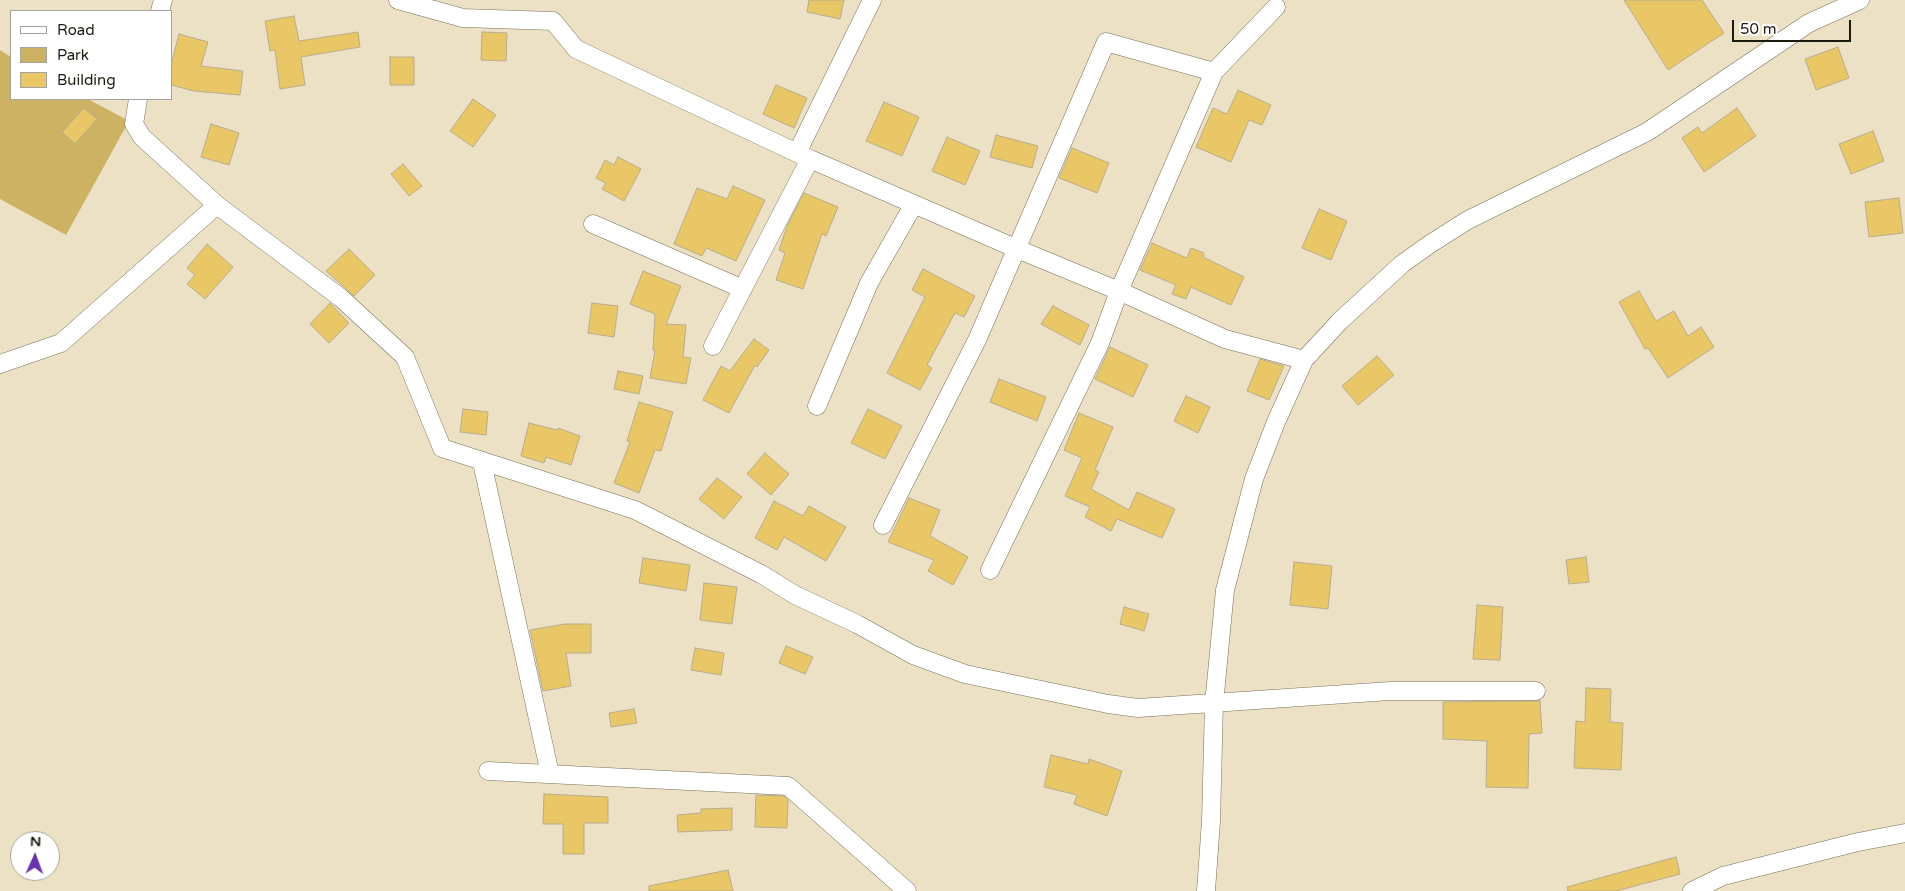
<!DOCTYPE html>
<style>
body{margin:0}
#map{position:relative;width:1905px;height:891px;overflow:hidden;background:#ece1c4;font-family:"Varela Round",sans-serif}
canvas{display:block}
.legend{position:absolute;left:10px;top:10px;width:162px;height:90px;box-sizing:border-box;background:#fff;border:1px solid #a4a39f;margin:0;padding:6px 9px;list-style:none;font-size:15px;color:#1c190e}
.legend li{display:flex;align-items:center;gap:10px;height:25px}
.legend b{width:25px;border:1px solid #a4a39f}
.north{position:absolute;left:10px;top:831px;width:50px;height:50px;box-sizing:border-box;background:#fff;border:1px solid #a4a39f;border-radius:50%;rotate:2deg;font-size:14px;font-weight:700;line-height:20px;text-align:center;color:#1c190e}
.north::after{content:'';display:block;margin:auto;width:18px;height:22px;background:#6b34ab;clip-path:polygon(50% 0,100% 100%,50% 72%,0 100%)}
.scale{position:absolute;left:1732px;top:20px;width:119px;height:22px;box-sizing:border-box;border:2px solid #1c190e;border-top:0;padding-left:6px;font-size:15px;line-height:18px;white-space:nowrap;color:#1c190e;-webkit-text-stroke:4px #fff;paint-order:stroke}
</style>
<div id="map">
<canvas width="1905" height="891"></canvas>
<ul class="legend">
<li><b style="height:6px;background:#fff"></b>Road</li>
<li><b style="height:14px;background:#cdb263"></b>Park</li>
<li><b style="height:14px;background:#e9c766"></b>Building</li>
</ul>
<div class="north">N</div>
<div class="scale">50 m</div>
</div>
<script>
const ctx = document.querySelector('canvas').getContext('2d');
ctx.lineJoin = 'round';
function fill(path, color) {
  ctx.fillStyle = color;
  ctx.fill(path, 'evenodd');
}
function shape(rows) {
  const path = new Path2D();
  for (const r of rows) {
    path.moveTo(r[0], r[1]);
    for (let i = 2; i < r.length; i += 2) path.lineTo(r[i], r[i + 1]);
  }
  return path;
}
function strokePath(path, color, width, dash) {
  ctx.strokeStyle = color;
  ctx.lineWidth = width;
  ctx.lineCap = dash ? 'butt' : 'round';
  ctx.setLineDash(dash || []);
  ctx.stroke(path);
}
fill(shape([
 [0,50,11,57,11,99,88,99,129,121,66,235,0,199]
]), '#cdb263');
const building = shape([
 [809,0,844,0,840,19,807,12,809,0],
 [1624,0,1702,0,1724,33,1668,70,1624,0],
 [294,16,299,41,358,32,360,47,301,57,305,85,280,89,275,50,270,51,265,21,294,16],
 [482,32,507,33,506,61,481,60,482,32],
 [179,34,208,42,201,66,243,71,240,95,194,91,171,85,171,65,179,34],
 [1838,47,1849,78,1816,90,1805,59,1838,47],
 [390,57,414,57,414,85,390,85,390,57],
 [776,85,807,98,794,128,763,114,776,85],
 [1238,90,1271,105,1262,125,1249,120,1231,162,1196,147,1213,108,1227,114,1238,90],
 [473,99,496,115,473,147,450,131,473,99],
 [884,102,919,117,902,156,866,141,884,102],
 [84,108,97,119,75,144,62,132,84,108],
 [1737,108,1756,136,1704,172,1682,138,1698,127,1702,133,1737,108],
 [211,124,239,133,229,165,201,157,211,124],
 [1873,131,1884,161,1851,174,1839,144,1873,131],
 [996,135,1038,146,1032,168,990,157,996,135],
 [947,137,980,151,965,185,932,171,947,137],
 [1072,148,1109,163,1097,193,1059,178,1072,148],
 [618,157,641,169,624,201,602,189,606,183,596,178,605,160,614,165,618,157],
 [403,164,422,186,409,196,391,174,403,164],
 [733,186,765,200,736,261,706,248,702,256,674,244,697,188,727,199,733,186],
 [804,193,838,207,826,236,822,234,803,289,776,280,785,253,779,250,787,226,804,193],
 [1899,198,1903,233,1869,237,1865,202,1899,198],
 [1319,209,1347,221,1331,260,1302,248,1319,209],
 [1152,243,1187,258,1191,248,1204,253,1203,257,1244,277,1231,305,1191,287,1186,299,1172,294,1176,285,1140,270,1152,243],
 [207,244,233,267,205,299,187,284,195,275,187,268,207,244],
 [349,249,375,275,354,296,326,271,349,249],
 [923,269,975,296,964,317,955,313,927,365,932,368,920,390,887,373,925,297,912,290,923,269],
 [643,271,681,286,666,324,686,325,683,357,691,358,686,384,650,378,655,351,653,350,655,314,630,304,643,271],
 [1639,291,1656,321,1674,311,1688,336,1701,327,1714,347,1668,378,1648,348,1645,349,1619,302,1639,291],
 [330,303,349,323,329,343,310,324,330,303],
 [592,303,618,306,614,337,588,333,592,303],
 [1053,306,1089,325,1080,345,1041,324,1053,306],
 [754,339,769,350,757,367,755,365,729,413,703,400,721,366,730,371,754,339],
 [1110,347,1148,365,1133,397,1095,379,1110,347],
 [1377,356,1394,375,1358,405,1342,386,1377,356],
 [1260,359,1284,366,1269,400,1247,391,1260,359],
 [618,371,643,376,639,394,614,389,618,371],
 [999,379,1046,397,1037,421,990,402,999,379],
 [1186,396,1210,407,1198,433,1174,421,1186,396],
 [639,402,673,412,661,451,655,450,639,493,614,483,630,442,627,441,639,402],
 [463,409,488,412,486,435,460,432,463,409],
 [868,409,902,426,885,459,851,443,868,409],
 [1079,413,1113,427,1095,470,1099,472,1091,489,1129,510,1137,492,1175,509,1162,538,1117,519,1111,531,1085,517,1090,507,1065,496,1082,458,1064,450,1079,413],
 [529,423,557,430,558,428,580,436,571,465,546,457,544,463,521,456,529,423],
 [765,453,789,474,771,495,747,474,765,453],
 [717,478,742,497,724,519,699,499,717,478],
 [909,498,940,510,930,536,968,557,953,585,928,571,934,560,888,542,909,498],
 [774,501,803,516,809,506,846,527,826,561,784,537,777,550,755,538,774,501],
 [1586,557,1589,582,1569,584,1566,560,1586,557],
 [643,558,690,565,686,591,639,583,643,558],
 [1294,562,1332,566,1328,609,1290,605,1294,562],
 [704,583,737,587,732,624,700,620,704,583],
 [1477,605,1503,607,1500,660,1473,659,1477,605],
 [1124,607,1149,614,1144,631,1120,624,1124,607],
 [565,624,591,624,591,653,566,653,571,686,543,691,530,630,565,624],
 [786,646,813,657,805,674,779,663,786,646],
 [695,648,724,653,721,675,691,670,695,648],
 [1586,688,1611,689,1610,722,1623,723,1621,770,1574,768,1576,721,1585,722,1586,688],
 [1540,701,1542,733,1529,734,1528,788,1486,787,1487,741,1443,739,1443,702,1540,701],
 [634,709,637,723,611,727,609,713,634,709],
 [1051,755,1088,764,1089,759,1122,771,1107,816,1074,804,1077,795,1044,787,1051,755],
 [544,794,608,797,608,823,584,823,584,854,563,854,563,824,543,824,544,794],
 [756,795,784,796,788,800,787,828,755,827,756,795],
 [732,808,732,830,678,832,677,815,701,813,701,809,732,808],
 [1676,857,1680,874,1616,891,1568,891,1567,887,1676,857],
 [728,870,733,891,649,891,649,886,728,870]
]);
fill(building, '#e9c766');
strokePath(building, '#b6ac90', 1);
const minor = shape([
 [398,0,463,18,553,21,576,49,810,159,1015,248,1119,291,1225,339,1304,360],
 [160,11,163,0],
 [138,99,134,124,142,137,217,205,341,298,405,357,442,448,635,510,761,574,795,595,857,624,913,655,965,674,1108,704,1138,708,1390,691,1536,691],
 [797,153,872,0],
 [593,224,743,289],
 [713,346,810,159],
 [0,364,61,343,217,205],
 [817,406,869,283,914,204],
 [482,462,550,774],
 [883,525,977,340,1106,42,1214,72],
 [990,570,1100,343,1119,291,1214,72,1276,7],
 [488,771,788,786,907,891],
 [1206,891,1211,821,1214,704,1225,590,1254,479,1276,422,1304,360,1340,321,1402,264,1430,244,1468,220,1647,132,1809,23,1860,0],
 [1692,891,1723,876,1858,842,1905,833]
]);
strokePath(minor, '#797056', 19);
strokePath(minor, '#fff', 18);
</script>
